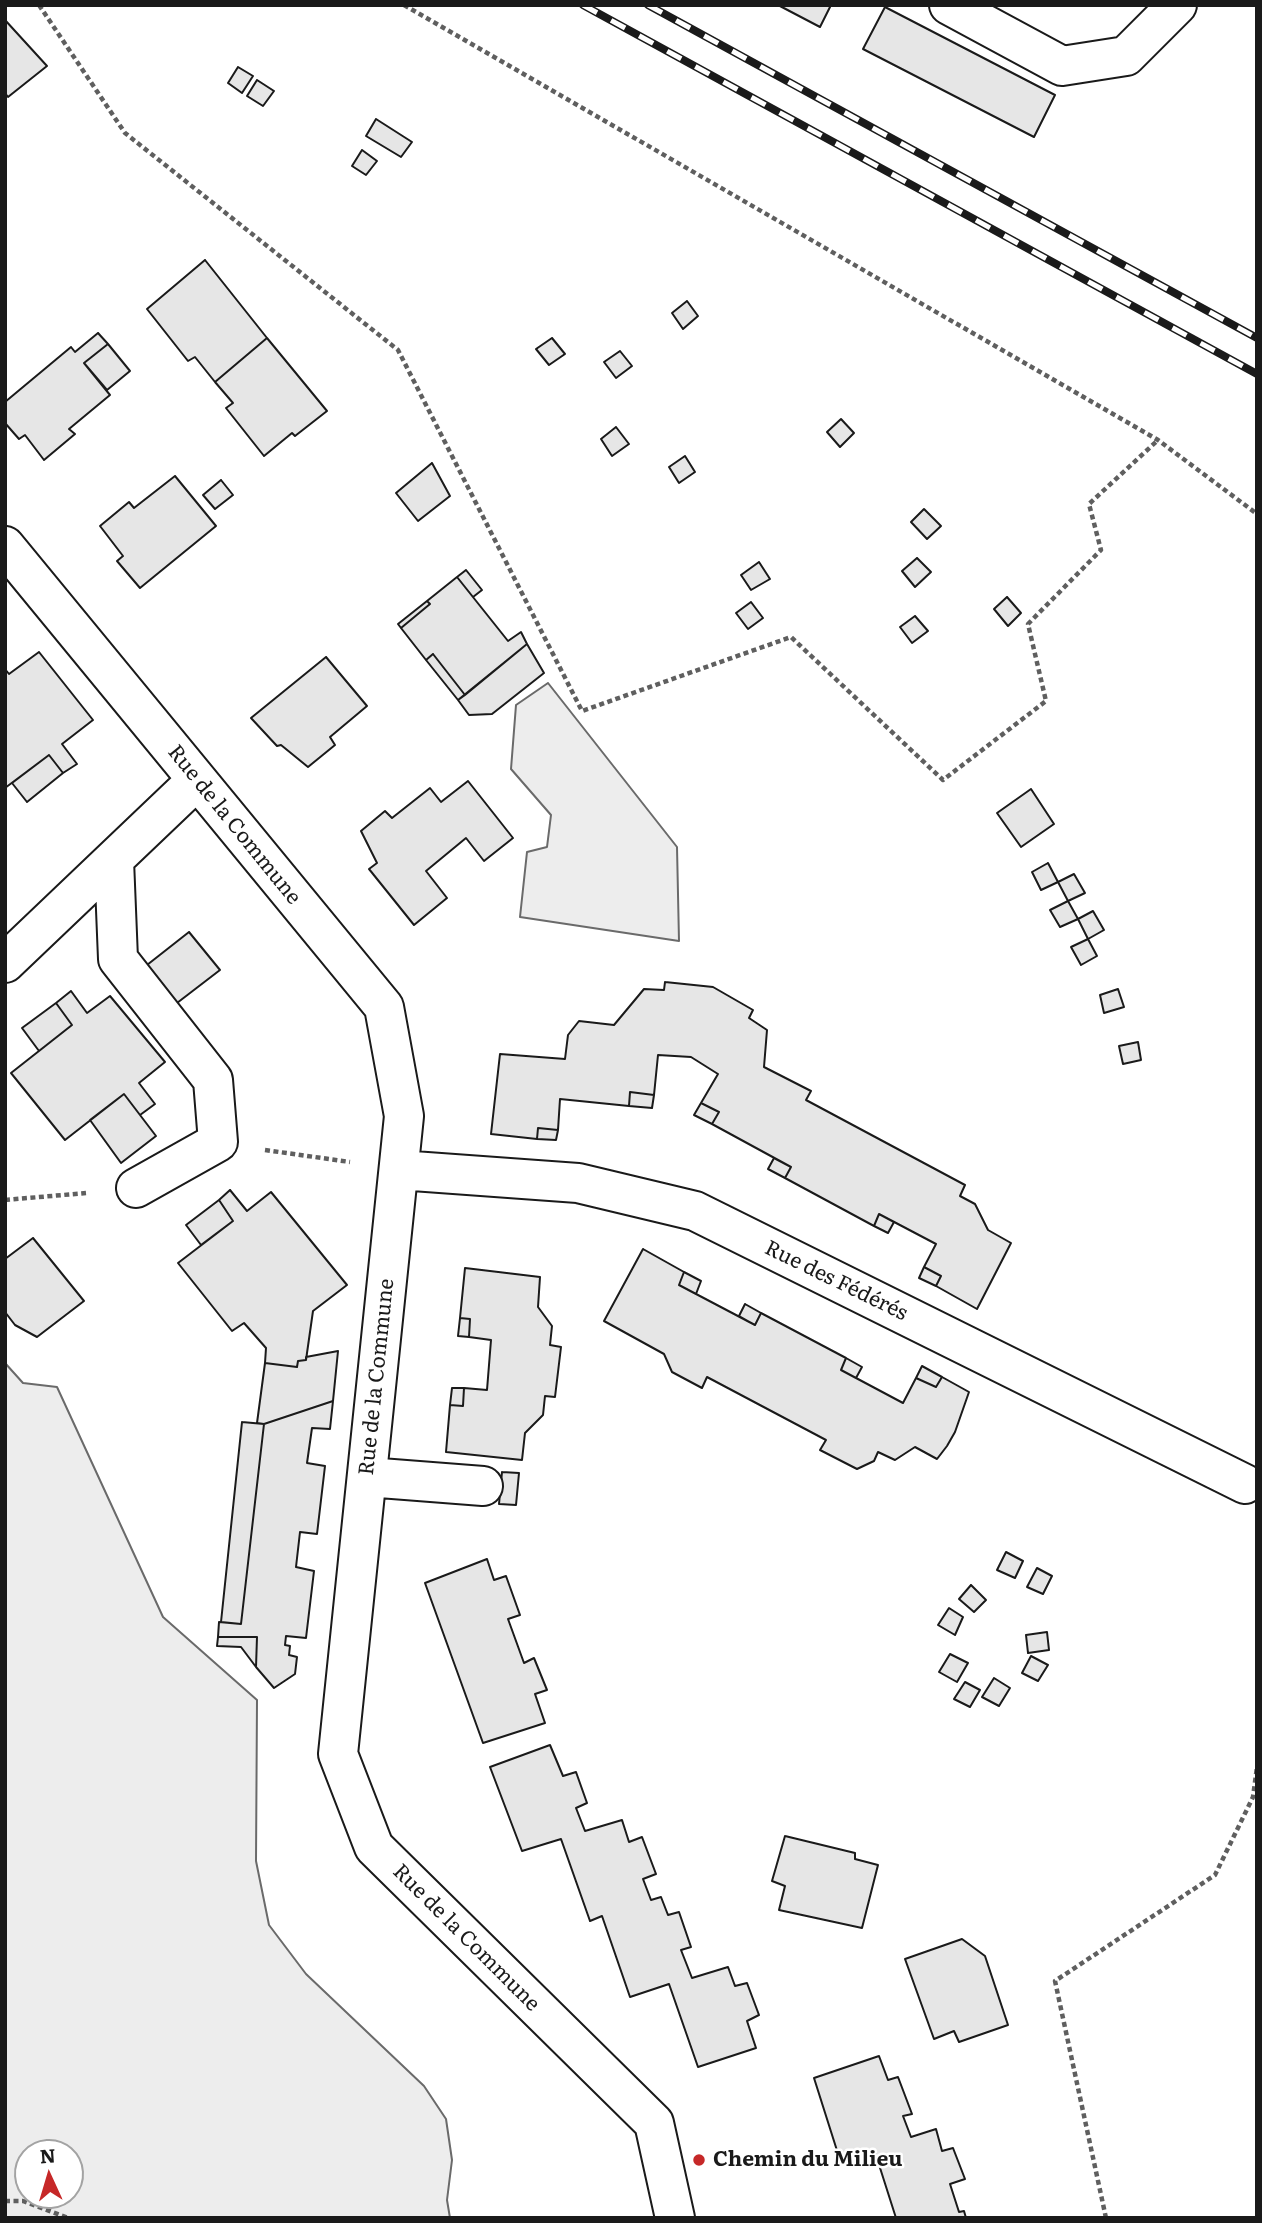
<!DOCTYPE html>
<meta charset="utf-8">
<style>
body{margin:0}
#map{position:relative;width:1262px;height:2223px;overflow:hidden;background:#fff;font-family:Literata,serif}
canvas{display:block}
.frame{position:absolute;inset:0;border:7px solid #1a1a1a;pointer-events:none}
.north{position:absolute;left:14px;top:2139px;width:70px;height:70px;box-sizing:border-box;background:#fff;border:2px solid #a3a3a3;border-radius:50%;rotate:356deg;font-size:19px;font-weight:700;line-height:28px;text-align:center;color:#1a1a1a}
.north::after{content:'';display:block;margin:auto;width:24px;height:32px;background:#c62828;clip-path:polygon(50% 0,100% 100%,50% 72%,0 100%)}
</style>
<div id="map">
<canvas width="1262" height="2223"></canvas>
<div class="frame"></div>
<div class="north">N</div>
</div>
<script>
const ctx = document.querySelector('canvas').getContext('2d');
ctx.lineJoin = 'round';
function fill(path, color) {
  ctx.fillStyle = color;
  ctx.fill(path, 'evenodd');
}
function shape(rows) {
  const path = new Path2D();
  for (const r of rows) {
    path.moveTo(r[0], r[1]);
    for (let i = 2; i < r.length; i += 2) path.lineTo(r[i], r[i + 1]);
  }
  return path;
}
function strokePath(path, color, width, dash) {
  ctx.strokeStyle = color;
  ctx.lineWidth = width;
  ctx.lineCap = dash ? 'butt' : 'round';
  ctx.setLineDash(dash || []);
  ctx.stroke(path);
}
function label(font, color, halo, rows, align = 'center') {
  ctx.font = font + ' Literata,serif';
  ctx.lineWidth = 5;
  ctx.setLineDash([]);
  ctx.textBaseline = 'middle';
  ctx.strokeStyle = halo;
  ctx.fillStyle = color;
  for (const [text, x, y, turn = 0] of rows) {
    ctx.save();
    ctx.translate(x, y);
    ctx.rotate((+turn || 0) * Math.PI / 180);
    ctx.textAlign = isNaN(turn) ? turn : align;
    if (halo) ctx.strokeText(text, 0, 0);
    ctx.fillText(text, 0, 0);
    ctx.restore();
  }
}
const built = shape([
 [548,683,677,847,679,941,520,917,527,852,547,847,551,815,511,769,516,705,548,683],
 [5,1363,23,1383,57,1387,163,1617,257,1700,256,1861,269,1925,306,1974,424,2086,446,2119,452,2160,447,2200,450,2218,5,2218,5,1363],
 [28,2153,70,2153,70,2195,28,2195,28,2153]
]);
fill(built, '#ededed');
strokePath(built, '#6a6a6a', 2);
const building = shape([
 [778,5,831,5,820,27,778,5],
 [885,7,1055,95,1034,137,863,49,885,7],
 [5,20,47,66,8,97,5,93,5,20],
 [238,67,253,76,242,93,228,83,238,67],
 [257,80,274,91,263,106,247,96,257,80],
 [376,119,412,142,401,157,366,136,376,119],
 [362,150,377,161,366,175,352,166,362,150],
 [205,260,267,338,215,382,195,357,188,361,147,309,205,260],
 [687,301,698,316,683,329,672,313,687,301],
 [98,333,108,344,84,363,110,395,69,429,75,434,44,460,25,435,19,439,5,423,5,402,71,347,75,352,98,333],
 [267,338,327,411,295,436,292,433,264,456,226,408,233,403,215,382,267,338],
 [552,338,565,354,549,365,536,349,552,338],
 [108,344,130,371,107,390,84,363,108,344],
 [620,351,632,366,616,378,604,362,620,351],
 [841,419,854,433,840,447,827,432,841,419],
 [616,427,629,444,612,456,601,439,616,427],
 [685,456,695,472,679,483,669,467,685,456],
 [432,463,450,496,418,521,396,493,432,463],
 [175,476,216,526,140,588,117,561,123,556,100,526,129,502,134,508,175,476],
 [221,480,233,495,215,509,203,495,221,480],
 [924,509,941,526,927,539,911,522,924,509],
 [917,558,931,572,915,587,902,571,917,558],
 [759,562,770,579,751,590,741,575,759,562],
 [466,570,482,590,473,597,457,577,466,570],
 [457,577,508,641,521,632,527,644,465,695,433,654,426,660,401,628,430,604,427,601,457,577],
 [1007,597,1021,613,1008,626,994,609,1007,597],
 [427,601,430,604,401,628,398,624,427,601],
 [751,602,763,618,748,629,736,613,751,602],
 [915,616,928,631,912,643,900,627,915,616],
 [527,644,544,673,492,714,469,715,458,700,527,644],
 [39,652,93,720,62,744,77,764,63,773,49,755,5,788,5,669,9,674,39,652],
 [433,654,465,695,458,700,426,660,433,654],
 [326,657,367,706,330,737,335,745,308,767,281,745,277,746,251,718,326,657],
 [49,755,63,773,27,802,12,783,49,755],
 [468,781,513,838,484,861,466,838,426,871,447,898,414,925,369,869,377,863,361,831,385,811,392,818,430,788,441,802,468,781],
 [1031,789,1054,824,1021,847,997,813,1031,789],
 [1048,863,1058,882,1041,890,1032,872,1048,863],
 [1074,874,1085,893,1068,901,1058,882,1074,874],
 [1068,901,1078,919,1060,927,1050,910,1068,901],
 [1093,911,1104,930,1088,939,1078,919,1093,911],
 [189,932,220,970,177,1003,147,965,189,932],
 [1088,939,1097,956,1081,965,1071,947,1088,939],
 [665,982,713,987,753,1010,749,1018,767,1030,764,1067,811,1091,806,1100,965,1185,960,1196,975,1204,988,1230,1011,1243,977,1309,936,1286,941,1276,924,1267,936,1244,879,1214,874,1226,785,1178,791,1167,712,1124,719,1112,701,1103,718,1074,691,1057,658,1055,654,1095,630,1092,629,1106,560,1099,558,1130,538,1128,537,1139,491,1134,500,1054,565,1059,568,1035,579,1021,614,1025,644,989,664,990,665,982],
 [1118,989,1124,1007,1104,1013,1100,995,1118,989],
 [71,991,87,1013,110,996,165,1062,139,1083,155,1104,140,1115,124,1094,65,1140,11,1073,72,1025,56,1003,71,991],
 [56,1003,72,1025,39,1051,22,1028,56,1003],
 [1138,1042,1141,1060,1123,1064,1119,1046,1138,1042],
 [630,1092,654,1095,652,1108,629,1106,630,1092],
 [124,1094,156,1136,121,1163,90,1120,124,1094],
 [701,1103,719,1112,712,1124,694,1115,701,1103],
 [538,1128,558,1130,556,1140,537,1139,538,1128],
 [774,1158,791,1167,785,1178,768,1169,774,1158],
 [230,1190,247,1211,271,1192,347,1285,313,1311,306,1360,298,1361,297,1367,265,1363,266,1348,244,1323,232,1331,178,1263,233,1221,219,1200,230,1190],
 [219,1200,233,1221,201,1245,186,1225,219,1200],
 [879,1214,894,1222,888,1233,874,1226,879,1214],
 [33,1238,84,1301,37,1337,15,1325,5,1312,5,1259,33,1238],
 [643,1249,684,1272,679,1285,755,1325,761,1313,846,1358,841,1370,903,1403,916,1378,936,1387,942,1377,969,1392,955,1432,947,1446,937,1459,915,1447,895,1460,878,1452,874,1461,857,1469,820,1450,826,1440,707,1377,702,1388,672,1372,664,1354,604,1321,643,1249],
 [924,1267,941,1276,936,1286,919,1278,924,1267],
 [465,1268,540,1277,538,1307,552,1326,550,1345,561,1347,555,1397,545,1396,543,1415,525,1433,522,1460,446,1452,450,1405,463,1406,464,1388,487,1390,491,1340,469,1337,470,1319,460,1318,465,1268],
 [684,1272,701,1281,696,1294,679,1285,684,1272],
 [745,1304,761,1313,755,1325,739,1316,745,1304],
 [460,1318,470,1319,469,1337,458,1336,460,1318],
 [338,1351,333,1401,264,1424,257,1423,265,1363,297,1367,298,1361,306,1360,306,1357,338,1351],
 [846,1358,862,1367,856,1378,841,1370,846,1358],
 [922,1366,942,1377,936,1387,916,1378,922,1366],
 [452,1388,464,1388,463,1406,450,1405,452,1388],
 [333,1401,330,1429,312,1428,307,1463,325,1466,317,1534,300,1532,296,1567,314,1571,306,1638,286,1636,285,1645,290,1646,289,1655,297,1657,295,1674,274,1688,256,1667,257,1637,218,1637,219,1622,241,1624,264,1424,333,1401],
 [242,1422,264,1424,241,1624,221,1622,242,1422],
 [502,1472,519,1473,516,1505,499,1504,502,1472],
 [1006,1552,1023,1561,1015,1578,997,1570,1006,1552],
 [487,1559,494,1580,506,1576,520,1615,508,1619,524,1663,534,1658,547,1690,535,1694,545,1723,483,1743,425,1583,487,1559],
 [1037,1568,1052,1576,1043,1594,1027,1587,1037,1568],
 [971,1585,986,1600,974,1612,959,1599,971,1585],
 [949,1608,963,1617,955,1635,938,1625,949,1608],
 [1047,1632,1049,1650,1028,1653,1026,1635,1047,1632],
 [218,1637,257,1637,256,1667,241,1647,217,1646,218,1637],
 [950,1654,968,1663,957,1682,939,1672,950,1654],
 [1031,1656,1048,1665,1038,1681,1022,1673,1031,1656],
 [994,1678,1010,1688,999,1706,982,1697,994,1678],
 [965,1682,980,1690,970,1707,954,1699,965,1682],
 [550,1745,563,1776,576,1772,587,1803,576,1808,585,1831,622,1820,629,1842,642,1837,656,1874,643,1879,651,1900,661,1897,668,1915,679,1912,691,1947,681,1950,692,1978,728,1967,735,1986,747,1983,759,2015,747,2021,756,2048,698,2067,669,1984,630,1997,602,1916,590,1921,561,1839,522,1851,490,1767,550,1745],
 [785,1836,855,1853,855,1859,878,1865,862,1928,779,1910,785,1886,772,1881,785,1836],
 [962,1939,985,1956,1008,2025,959,2042,954,2031,934,2039,905,1959,962,1939],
 [879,2056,888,2080,898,2077,912,2114,903,2116,911,2137,936,2129,942,2151,953,2148,965,2179,950,2184,959,2212,964,2211,966,2218,896,2218,874,2149,840,2160,814,2078,879,2056]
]);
fill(building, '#e6e6e6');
strokePath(building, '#1a1a1a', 2);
const minor = shape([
 [949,5,1062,66,1126,56,1177,5],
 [5,546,384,1007,404,1116,338,1754,374,1847,654,2123,675,2218],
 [114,860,118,959,213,1080,218,1142,136,1188],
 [5,963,197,780],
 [399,1170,578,1183,695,1211,1245,1484],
 [367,1477,483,1486]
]);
strokePath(minor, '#1a1a1a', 42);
strokePath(shape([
 [39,5,125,133,398,350,582,711,791,637,943,780,1046,701,1028,624,1101,550,1089,504,1158,440],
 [404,5,1158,440,1257,514],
 [265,1150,350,1162],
 [5,1200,86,1193],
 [5,2201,23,2201,68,2218],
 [1106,2218,1055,1981,1215,1875,1253,1797,1257,1767]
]), '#5f5f5f', 4.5, [5, 3.5]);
strokePath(minor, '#fff', 38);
const rail = shape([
 [583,5,1257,374],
 [648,5,1257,338]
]);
strokePath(rail, '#1a1a1a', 8);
strokePath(rail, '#fff', 5, [16]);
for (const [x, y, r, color] of [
 [699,2160,7,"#c62828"]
]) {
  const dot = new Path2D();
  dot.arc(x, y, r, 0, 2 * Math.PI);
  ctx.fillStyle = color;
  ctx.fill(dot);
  strokePath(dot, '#fff', 2.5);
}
label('21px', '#1a1a1a', '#fff', [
 ["Rue de la Commune",234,825,51],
 ["Rue des Fédérés",836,1281,26],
 ["Rue de la Commune",377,1377,-84],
 ["Rue de la Commune",466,1938,45]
]);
label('bold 21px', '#1a1a1a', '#fff', [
 ["Chemin du Milieu",713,2160]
], 'left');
</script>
